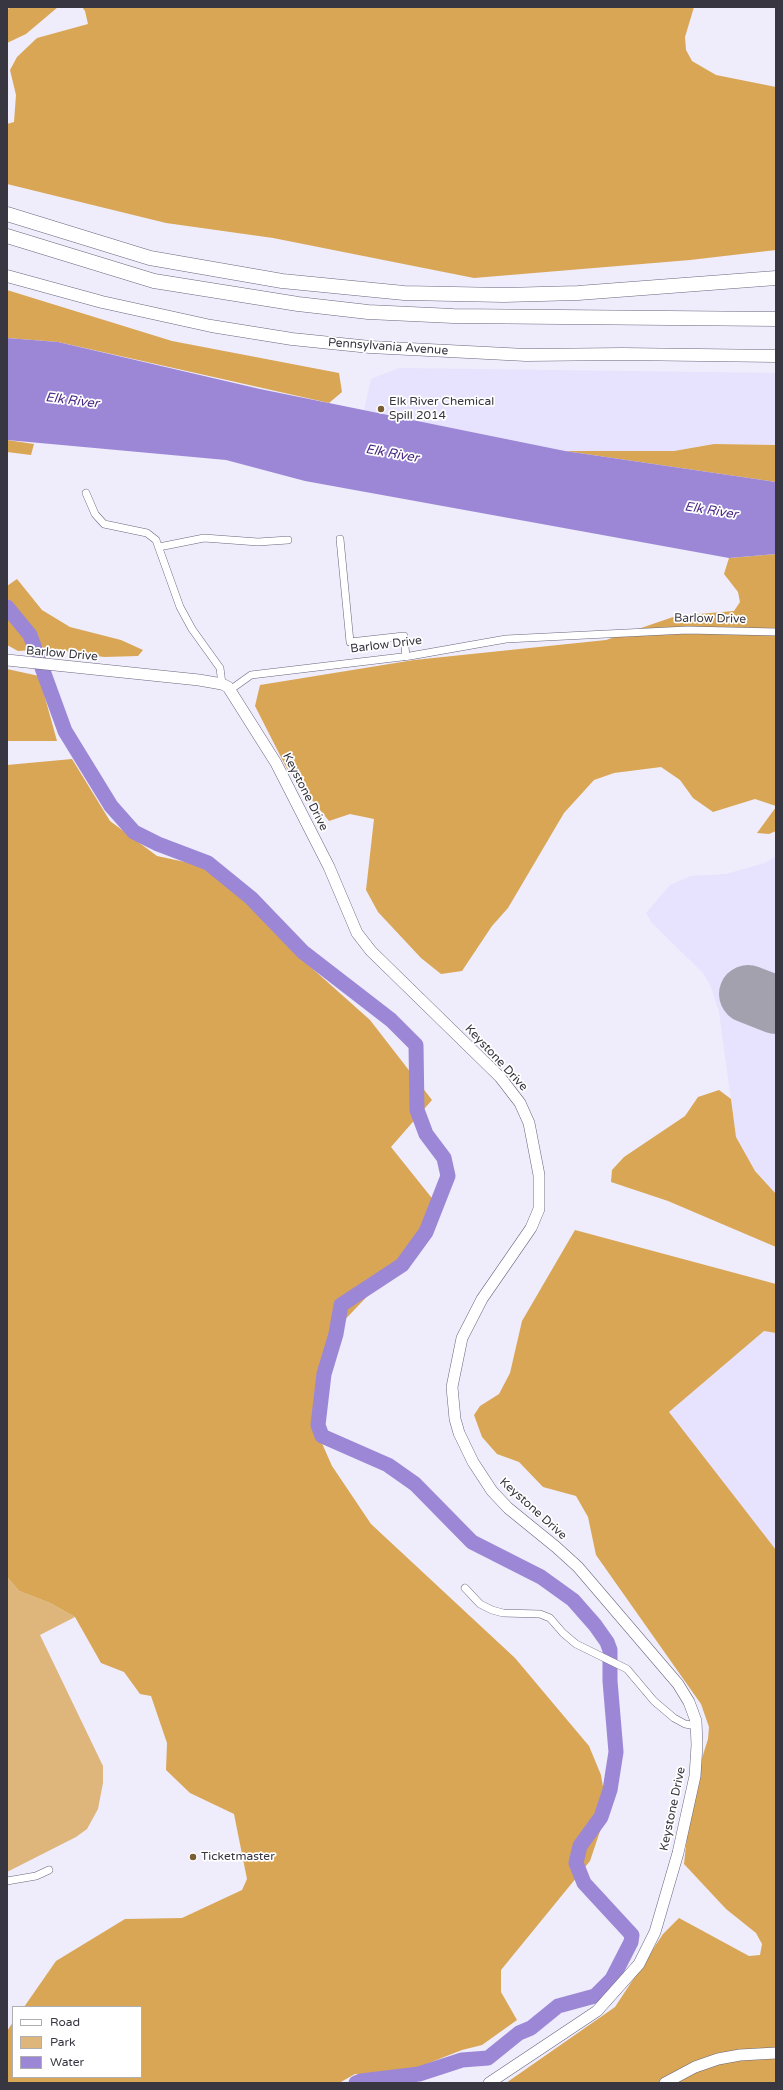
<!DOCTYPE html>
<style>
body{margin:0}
#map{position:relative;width:783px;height:2090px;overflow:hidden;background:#efecfc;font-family:"Varela Round",sans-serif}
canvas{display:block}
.frame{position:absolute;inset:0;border:8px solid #383640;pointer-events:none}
.legend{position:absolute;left:12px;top:2006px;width:130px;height:72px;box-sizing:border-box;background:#fff;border:1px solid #afafb3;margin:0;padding:5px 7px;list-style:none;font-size:12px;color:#383640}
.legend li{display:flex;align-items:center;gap:8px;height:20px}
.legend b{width:20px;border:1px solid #afafb3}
</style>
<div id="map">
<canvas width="783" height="2090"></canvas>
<div class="frame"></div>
<ul class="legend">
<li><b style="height:5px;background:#fff"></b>Road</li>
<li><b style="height:11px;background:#deb67c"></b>Park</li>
<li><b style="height:11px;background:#9c87d6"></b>Water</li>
</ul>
</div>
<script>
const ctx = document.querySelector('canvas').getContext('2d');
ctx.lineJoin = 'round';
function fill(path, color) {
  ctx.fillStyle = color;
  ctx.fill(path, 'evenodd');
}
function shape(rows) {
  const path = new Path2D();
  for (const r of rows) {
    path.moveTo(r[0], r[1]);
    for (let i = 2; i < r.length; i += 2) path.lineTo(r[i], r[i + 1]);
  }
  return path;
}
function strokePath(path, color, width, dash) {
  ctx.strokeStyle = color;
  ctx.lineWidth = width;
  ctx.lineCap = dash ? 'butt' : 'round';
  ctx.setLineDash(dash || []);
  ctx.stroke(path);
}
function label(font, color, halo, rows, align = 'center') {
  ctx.font = font + ' "Varela Round",sans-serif';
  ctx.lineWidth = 3.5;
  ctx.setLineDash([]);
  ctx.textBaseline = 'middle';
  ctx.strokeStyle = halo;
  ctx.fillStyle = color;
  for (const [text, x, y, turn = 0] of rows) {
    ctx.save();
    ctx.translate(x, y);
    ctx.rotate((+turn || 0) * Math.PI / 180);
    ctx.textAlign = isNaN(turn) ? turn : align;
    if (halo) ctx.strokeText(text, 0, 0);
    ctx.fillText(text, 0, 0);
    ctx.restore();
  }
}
fill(shape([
 [399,368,776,373,776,445,714,444,674,451,565,451,364,410,371,379],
 [776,856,776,1194,755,1171,736,1137,719,1012,711,987,703,973,652,923,646,913,670,885,691,876,726,874,765,863],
 [764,1331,776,1333,776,1550,669,1412]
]), '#e7e2fd');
fill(shape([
 [7,1577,19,1591,50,1603,75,1617,40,1635,103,1766,103,1783,98,1809,87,1829,76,1837,7,1872]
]), '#deb67c');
fill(shape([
 [10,7,58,7,26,34,7,43,7,10],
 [82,7,694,7,685,37,686,50,692,61,716,75,776,87,776,250,690,260,474,278,273,238,166,223,7,184,7,124,14,122,16,95,10,70,17,57,37,38,88,24,85,11],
 [7,290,172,341,339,373,342,392,329,403,58,342,7,338],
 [7,440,34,444,31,455,7,452],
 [714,444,776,445,776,482,565,451,674,451],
 [776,554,776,806,755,799,713,812,693,798,680,780,661,767,614,773,594,780,564,813,508,908,492,926,462,971,441,974,421,958,378,912,366,890,374,819,350,814,329,821,287,769,255,706,260,685,414,660,606,640,676,616,734,611,740,602,738,592,724,574,729,558],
 [17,579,42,610,70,627,121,640,143,650,138,656,104,657,52,649,18,651,7,645,7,586],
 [7,669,39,676,57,741,7,741],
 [72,759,110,821,157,856,199,865,238,891,305,962,370,1020,432,1100,391,1147,435,1202,415,1254,381,1282,333,1332,322,1373,317,1432,332,1466,371,1524,515,1658,589,1746,601,1775,607,1810,590,1861,501,1970,501,1992,517,2020,482,2045,462,2050,401,2074,355,2074,339,2083,7,2083,7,2031,13,2022,13,2077,141,2077,141,2007,24,2007,56,1961,125,1919,182,1918,242,1890,247,1879,234,1814,190,1793,166,1770,167,1743,151,1696,140,1694,124,1672,101,1663,75,1617,50,1603,19,1591,7,1577,7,765],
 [776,807,776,831,769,834,757,833],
 [719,1090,731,1099,736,1137,755,1171,776,1194,776,1247,668,1201,611,1182,612,1170,624,1157,685,1116,698,1097],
 [575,1230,776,1284,776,1333,764,1331,669,1412,776,1550,776,2083,506,2083,615,2007,663,1934,679,1918,749,1956,760,1955,762,1944,756,1933,726,1909,684,1864,692,1790,708,1739,709,1727,701,1704,596,1555,588,1517,576,1496,543,1487,519,1462,497,1454,482,1437,474,1415,480,1406,499,1394,510,1373,522,1321]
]), '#d9a655');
fill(shape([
 [7,338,58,342,260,389,565,451,776,482,776,554,729,558,305,481,226,460,7,440]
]), '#9c87d6');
strokePath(shape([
 [7,607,30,635,65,731,111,806,134,832,158,844,208,863,251,898,303,952,391,1020,416,1045,417,1110,426,1134,444,1158,448,1176,426,1232,402,1265,341,1305,336,1334,324,1374,318,1425,322,1436,388,1465,415,1484,472,1542,541,1577,573,1600,595,1625,607,1642,610,1650,610,1681,616,1752,610,1790,601,1817,580,1846,576,1863,584,1883,632,1935,631,1942,612,1979,595,1996,558,2006,531,2028,519,2033,488,2058,462,2060,419,2074,361,2081,356,2083]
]), '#9c87d6', 15);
strokePath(shape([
 [748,994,776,1005]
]), '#a4a1ae', 58);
const street = shape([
 [86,493,95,514,104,524,147,533,156,540,180,607,192,629,220,668,222,684],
 [340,539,350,642,404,636,406,657],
 [159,547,204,538,258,542,288,540],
 [230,690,251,675,410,656,506,639,687,630,776,632],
 [465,1588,480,1604,492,1610,503,1613,540,1614,550,1618,563,1633,576,1644,627,1669,654,1701,674,1718,685,1724,697,1726],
 [7,1881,36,1876,49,1870]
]);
const secondary = shape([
 [7,660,199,680,222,684,228,687,276,763,329,867,357,933,371,951,500,1077,520,1103,529,1123,539,1175,539,1209,531,1228,482,1299,462,1338,452,1387,455,1419,459,1433,473,1462,492,1491,508,1508,556,1547,578,1567,678,1684,689,1702,696,1721,697,1745,695,1776,678,1853,655,1932,639,1964,597,2011,489,2083],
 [665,2083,695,2067,718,2059,740,2055,776,2053]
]);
const primary = shape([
 [7,276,102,302,211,326,292,339,370,347,526,355,623,354,776,356]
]);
const highway = shape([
 [7,214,150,258,282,281,404,293,504,295,578,293,776,278],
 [7,236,154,281,298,304,368,312,453,316,776,319]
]);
strokePath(street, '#6b667d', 8);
strokePath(secondary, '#6b667d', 12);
strokePath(primary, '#6b667d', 13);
strokePath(highway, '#6b667d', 15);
strokePath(street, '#fff', 7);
strokePath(secondary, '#fff', 11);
strokePath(primary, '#fff', 12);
strokePath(highway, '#fff', 14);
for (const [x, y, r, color] of [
 [381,409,4,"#7a5d31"],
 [193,1857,4,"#7a5d31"]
]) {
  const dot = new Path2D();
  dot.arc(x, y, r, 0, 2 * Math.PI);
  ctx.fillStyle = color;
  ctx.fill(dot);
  strokePath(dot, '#fff', 1.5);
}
label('12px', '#383640', '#fff', [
 ["Pennsylvania Avenue",388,347,4],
 ["Barlow Drive",710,619,1],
 ["Barlow Drive",386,645,-7],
 ["Barlow Drive",62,654,5],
 ["Keystone Drive",305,792,63],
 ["Keystone Drive",496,1058,47],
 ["Keystone Drive",533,1509,42],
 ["Keystone Drive",673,1809,-78]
]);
label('12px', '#383640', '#fff', [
 ["Elk River Chemical",389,402],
 ["Spill 2014",389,416],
 ["Ticketmaster",201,1857]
], 'left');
label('italic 13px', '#4a2985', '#fff', [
 ["Elk River",72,401,7],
 ["Elk River",392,454,10],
 ["Elk River",711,511,9]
]);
</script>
